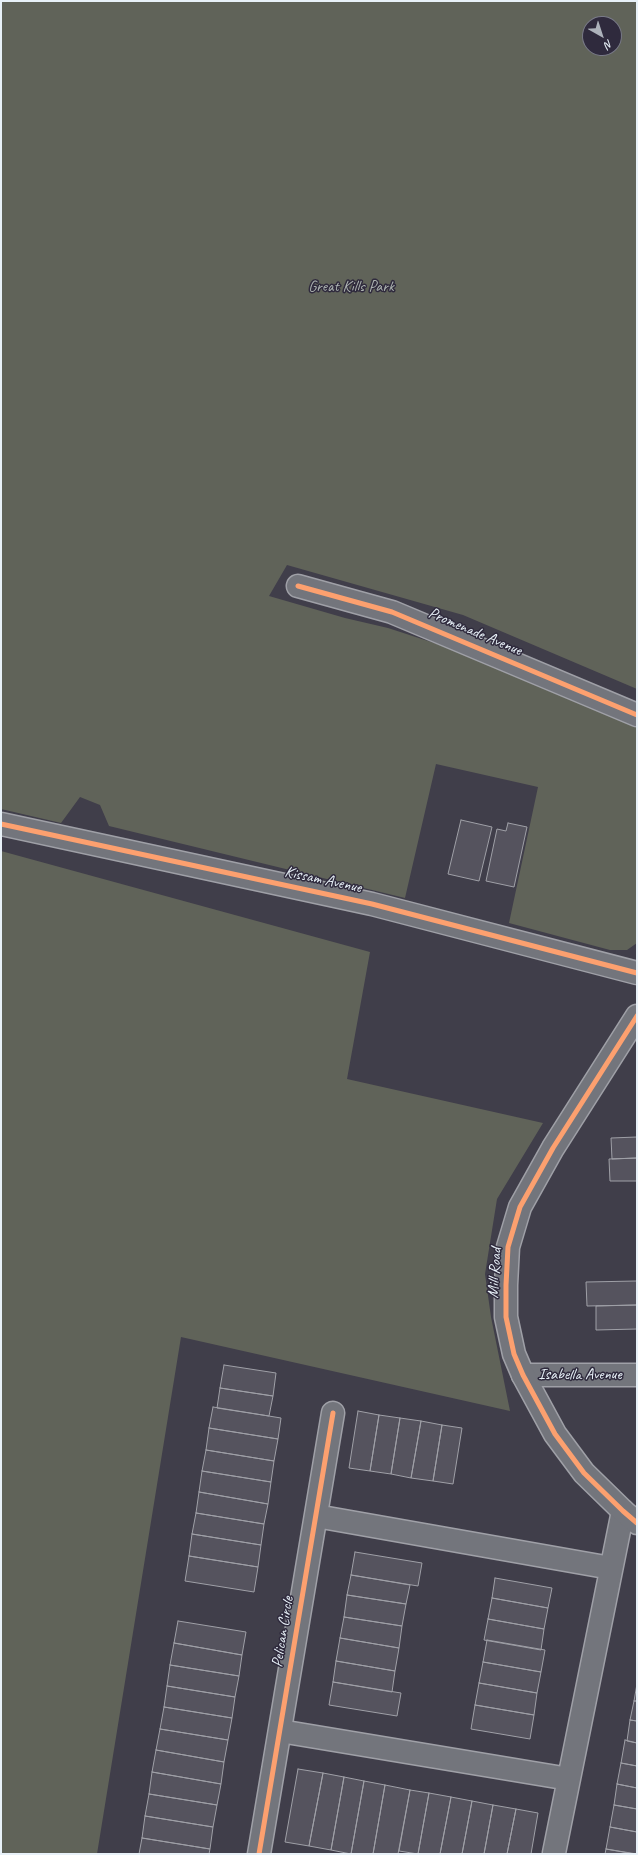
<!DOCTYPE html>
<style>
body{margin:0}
#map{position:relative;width:638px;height:1855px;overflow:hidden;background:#403e4a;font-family:Caveat,sans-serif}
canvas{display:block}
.frame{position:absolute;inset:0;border:2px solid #e8f1f8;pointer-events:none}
.north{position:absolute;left:582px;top:16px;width:40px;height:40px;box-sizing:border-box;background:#2f2a3d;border:1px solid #797a88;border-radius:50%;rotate:141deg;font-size:11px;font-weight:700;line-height:16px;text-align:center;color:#e8f1f8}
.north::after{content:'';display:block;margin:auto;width:14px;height:18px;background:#adb2bb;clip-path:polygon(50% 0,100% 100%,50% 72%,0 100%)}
</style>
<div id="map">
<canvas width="638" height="1855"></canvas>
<div class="frame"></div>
<div class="north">N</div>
</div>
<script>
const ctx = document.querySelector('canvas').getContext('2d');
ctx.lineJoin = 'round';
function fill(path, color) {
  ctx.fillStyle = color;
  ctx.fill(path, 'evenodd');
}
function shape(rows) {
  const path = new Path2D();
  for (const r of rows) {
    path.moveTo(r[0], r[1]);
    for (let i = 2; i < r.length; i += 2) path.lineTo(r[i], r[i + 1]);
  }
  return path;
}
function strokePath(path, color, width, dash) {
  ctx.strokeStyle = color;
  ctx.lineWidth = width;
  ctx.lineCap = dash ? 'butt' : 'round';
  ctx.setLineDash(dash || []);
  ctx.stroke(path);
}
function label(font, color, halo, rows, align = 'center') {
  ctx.font = font + ' Caveat,sans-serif';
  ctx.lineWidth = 3;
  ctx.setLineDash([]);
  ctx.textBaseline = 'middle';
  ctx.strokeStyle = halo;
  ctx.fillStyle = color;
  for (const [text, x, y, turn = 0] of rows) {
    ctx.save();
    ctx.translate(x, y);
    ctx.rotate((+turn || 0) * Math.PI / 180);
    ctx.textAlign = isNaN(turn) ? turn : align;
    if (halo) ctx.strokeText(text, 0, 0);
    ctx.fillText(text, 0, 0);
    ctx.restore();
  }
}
fill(shape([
 [1,1,637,1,637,689,463,615,287,565,269,596,345,618,388,628,471,655,637,724,637,943,627,950,610,950,509,923,538,787,436,764,405,898,109,826,100,805,80,797,61,823,1,809],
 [590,24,614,24,614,48,590,48],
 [1,851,370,952,347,1079,543,1123,497,1199,485,1274,491,1317,510,1411,181,1337,97,1854,1,1854]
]), '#606359');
const building = shape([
 [461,820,492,827,479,881,448,874,461,820],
 [508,823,527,827,514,887,486,881,497,829,506,831,508,823],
 [637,1137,637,1158,612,1159,611,1138,637,1137],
 [637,1158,637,1181,610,1181,609,1159,637,1158],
 [637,1281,637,1305,587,1306,586,1282,637,1281],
 [637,1305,637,1329,596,1330,596,1306,637,1305],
 [224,1365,276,1373,273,1396,220,1388,224,1365],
 [220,1388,273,1396,269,1416,217,1408,220,1388],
 [213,1407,281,1418,278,1439,209,1428,213,1407],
 [358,1411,379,1415,370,1471,349,1468,358,1411],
 [379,1415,400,1418,391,1474,370,1471,379,1415],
 [400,1418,421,1421,411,1478,391,1474,400,1418],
 [421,1421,442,1425,433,1481,411,1478,421,1421],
 [442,1425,462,1428,453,1484,433,1481,442,1425],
 [209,1428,278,1439,274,1461,206,1450,209,1428],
 [206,1450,274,1461,271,1482,202,1471,206,1450],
 [202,1471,271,1482,268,1504,199,1492,202,1471],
 [199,1492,268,1504,264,1524,196,1513,199,1492],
 [196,1513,264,1524,261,1545,192,1534,196,1513],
 [192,1534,261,1545,258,1567,189,1556,192,1534],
 [355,1552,422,1563,418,1586,351,1575,355,1552],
 [189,1556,258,1567,254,1592,185,1581,189,1556],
 [351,1575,410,1585,406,1604,347,1595,351,1575],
 [495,1578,552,1588,548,1608,492,1598,495,1578],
 [347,1595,406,1604,402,1626,344,1617,347,1595],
 [492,1598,548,1608,544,1629,488,1619,492,1598],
 [344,1617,402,1626,399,1648,340,1638,344,1617],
 [488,1619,544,1629,541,1650,484,1640,488,1619],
 [178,1621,246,1632,242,1655,174,1643,178,1621],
 [340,1638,399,1648,395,1671,336,1661,340,1638],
 [487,1640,545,1650,541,1672,483,1662,487,1640],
 [174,1643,242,1655,239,1676,170,1665,174,1643],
 [336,1661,395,1671,392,1692,333,1682,336,1661],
 [483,1662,541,1672,537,1693,479,1683,483,1662],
 [170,1665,239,1676,235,1697,167,1686,170,1665],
 [333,1682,401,1693,397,1716,329,1705,333,1682],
 [479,1683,537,1693,534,1715,475,1705,479,1683],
 [637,1684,637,1701,634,1701,637,1684],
 [167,1686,235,1697,232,1718,164,1707,167,1686],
 [634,1701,637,1701,637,1721,630,1720,634,1701],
 [475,1705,534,1715,530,1739,471,1729,475,1705],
 [164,1707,232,1718,228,1740,160,1729,164,1707],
 [630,1720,637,1721,637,1743,627,1741,630,1720],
 [160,1729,228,1740,224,1762,156,1750,160,1729],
 [625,1740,637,1743,637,1766,621,1763,625,1740],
 [156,1750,224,1762,221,1784,152,1772,156,1750],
 [621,1763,637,1766,637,1788,617,1784,621,1763],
 [298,1769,323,1773,309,1846,285,1842,298,1769],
 [152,1772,221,1784,217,1805,149,1794,152,1772],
 [323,1773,344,1777,331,1850,309,1846,323,1773],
 [344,1777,364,1781,351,1854,331,1850,344,1777],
 [364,1781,385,1785,373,1854,351,1854,364,1781],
 [617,1784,637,1788,637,1809,614,1805,617,1784],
 [385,1785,410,1790,398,1854,373,1854,385,1785],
 [410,1790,429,1793,418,1854,399,1851,410,1790],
 [429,1793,451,1797,440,1854,418,1854,429,1793],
 [149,1794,217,1805,213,1827,145,1816,149,1794],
 [451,1797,472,1801,462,1854,440,1854,451,1797],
 [472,1801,493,1805,484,1854,462,1854,472,1801],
 [493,1805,516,1809,507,1854,484,1854,493,1805],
 [614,1805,637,1809,637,1832,610,1827,614,1805],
 [516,1809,538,1813,531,1854,507,1854,516,1809],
 [145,1816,213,1827,210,1849,142,1838,145,1816],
 [610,1827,637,1832,637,1854,606,1849,610,1827],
 [142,1838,210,1849,209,1854,139,1854,142,1838],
 [606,1849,634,1854,605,1854,606,1849]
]);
fill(building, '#55535e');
strokePath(building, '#9fa0a7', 1);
const minor = shape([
 [298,586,392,612,637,715],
 [1,824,372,904,637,973],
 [523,1375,637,1375],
 [316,1516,611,1568],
 [280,1731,569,1779],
 [554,1853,623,1511],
 [259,1854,333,1413]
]);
const tertiary = shape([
 [637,1016,553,1148,520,1207,508,1247,506,1285,506,1317,514,1354,523,1375,555,1434,584,1473,623,1511,637,1523]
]);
strokePath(minor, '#9fa0a7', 25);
strokePath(tertiary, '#9fa0a7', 25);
strokePath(minor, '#73757c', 22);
strokePath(tertiary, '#73757c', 22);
strokePath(shape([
 [298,586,392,612,637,715],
 [1,824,372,904,637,973],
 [637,1016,553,1148,520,1207,508,1247,506,1285,506,1317,514,1354,523,1375,555,1434,584,1473,623,1511,637,1523],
 [259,1854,333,1413]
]), '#fca06f', 5);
label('16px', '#adb4b1', '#2f2a3d', [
 ["Great Kills Park",351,287]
]);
label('16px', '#e8f1f8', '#2f2a3d', [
 ["Promenade Avenue",475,632,23],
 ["Kissam Avenue",323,880,12],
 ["Mill Road",495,1273,-86],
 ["Isabella Avenue",580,1375],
 ["Pelican Circle",283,1632,-81]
]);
</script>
